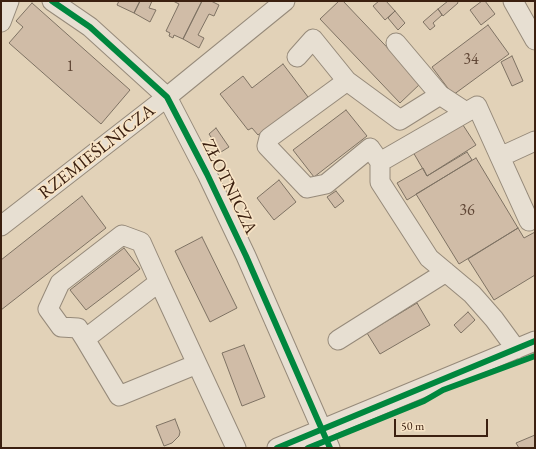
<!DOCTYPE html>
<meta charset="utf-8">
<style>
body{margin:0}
#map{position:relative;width:536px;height:449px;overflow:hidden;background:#e2d2b8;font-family:"EB Garamond",serif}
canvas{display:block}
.frame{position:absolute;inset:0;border:2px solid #3b2010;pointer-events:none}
.scale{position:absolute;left:394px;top:419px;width:94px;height:18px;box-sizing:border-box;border:2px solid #3b2010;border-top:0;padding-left:5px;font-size:12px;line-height:14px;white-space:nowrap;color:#3b2010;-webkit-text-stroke:3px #f8e4c6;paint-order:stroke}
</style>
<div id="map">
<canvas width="536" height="449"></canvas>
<div class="frame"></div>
<div class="scale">50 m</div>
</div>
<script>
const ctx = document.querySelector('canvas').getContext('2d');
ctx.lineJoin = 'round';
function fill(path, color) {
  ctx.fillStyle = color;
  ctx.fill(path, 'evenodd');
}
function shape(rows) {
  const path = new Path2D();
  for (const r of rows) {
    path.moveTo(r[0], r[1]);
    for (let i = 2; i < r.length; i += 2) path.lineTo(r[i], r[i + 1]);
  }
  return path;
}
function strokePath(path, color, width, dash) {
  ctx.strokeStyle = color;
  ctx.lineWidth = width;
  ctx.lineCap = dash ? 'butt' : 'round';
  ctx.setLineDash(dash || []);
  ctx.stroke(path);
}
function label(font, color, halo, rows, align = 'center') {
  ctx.font = font + ' "EB Garamond",serif';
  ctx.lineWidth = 3.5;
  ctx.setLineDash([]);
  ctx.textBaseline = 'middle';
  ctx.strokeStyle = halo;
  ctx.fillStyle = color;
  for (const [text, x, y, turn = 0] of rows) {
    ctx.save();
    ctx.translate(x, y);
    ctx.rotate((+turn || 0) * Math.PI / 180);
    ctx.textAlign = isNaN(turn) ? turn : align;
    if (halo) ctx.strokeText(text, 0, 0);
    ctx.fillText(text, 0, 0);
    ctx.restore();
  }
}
const building = shape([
 [119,1,140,1,134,13,117,5,119,1],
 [140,1,152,1,149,8,156,10,150,22,134,13,140,1],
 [173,1,202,1,183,39,174,35,173,38,169,36,170,33,166,31,179,4,173,1],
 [202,1,211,1,219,5,214,16,209,14,198,35,204,38,199,48,183,39,202,1],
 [339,1,343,1,421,83,400,103,320,19,339,1],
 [379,1,386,1,395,11,385,20,373,6,379,1],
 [448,1,457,1,458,3,443,16,438,9,448,1],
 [482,1,485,1,495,14,481,25,470,10,482,1],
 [32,3,130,90,101,124,9,43,23,27,16,21,32,3],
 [438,9,442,15,433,23,435,26,430,30,423,22,438,9],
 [395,11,405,23,398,30,388,18,395,11],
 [488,25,509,54,453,95,432,67,488,25],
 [512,56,523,81,512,86,501,62,512,56],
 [283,64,308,97,258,135,252,128,248,130,220,94,243,76,252,88,283,64],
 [346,110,367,136,314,177,293,150,346,110],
 [461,122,476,145,427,176,413,152,461,122],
 [216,128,229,147,221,152,209,134,216,128],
 [467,152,472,160,407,200,397,183,423,168,427,176,467,152],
 [476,158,518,228,459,264,416,194,476,158],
 [279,180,296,202,274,220,257,198,279,180],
 [336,191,344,201,335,208,327,197,336,191],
 [82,196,106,228,1,310,1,260,82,196],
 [518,228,524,238,535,232,535,275,494,300,468,259,518,228],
 [202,237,237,308,210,322,175,251,202,237],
 [124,248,140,269,86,310,70,290,124,248],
 [417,303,430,325,380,354,367,333,417,303],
 [468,312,475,320,461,333,454,325,468,312],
 [244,345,265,397,242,406,222,353,244,345],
 [175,419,180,432,179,436,172,443,164,446,156,426,175,419],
 [535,435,535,448,519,448,516,443,535,435]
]);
fill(building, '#d0bca7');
strokePath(building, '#7e7263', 1);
const minor = shape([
 [52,1,90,27,167,97,207,174,246,256,330,448],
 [513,1,535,40],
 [1,22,9,1],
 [396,43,440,95,466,112],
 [297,57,313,39,347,81,269,138,267,146,307,188,326,184,370,148,380,162,477,106,500,157,535,141],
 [347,81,400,120,440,95],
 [500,157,529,221],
 [380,162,380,182,429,258,472,294,494,319,516,349],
 [1,226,167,97,285,1],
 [85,339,78,328,61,327,48,309,60,283,122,235,141,242,159,282],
 [338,340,446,272],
 [197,364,119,396,85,339,159,282,236,448],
 [277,448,535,341]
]);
strokePath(minor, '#968a7a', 21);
strokePath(minor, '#e7dfd2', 19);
strokePath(shape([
 [52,1,90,27,167,97,207,174,246,256,330,448],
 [277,448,535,341],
 [308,448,424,401,443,390,535,356]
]), '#00873e', 6);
label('16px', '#604736', null, [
 ["34",471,60],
 ["1",70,67],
 ["36",467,211]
]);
label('18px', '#3b2010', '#f8e4c6', [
 ["RZEMIEŚLNICZA",97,152,-38],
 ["ZŁOTNICZA",229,187,64]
]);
</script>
